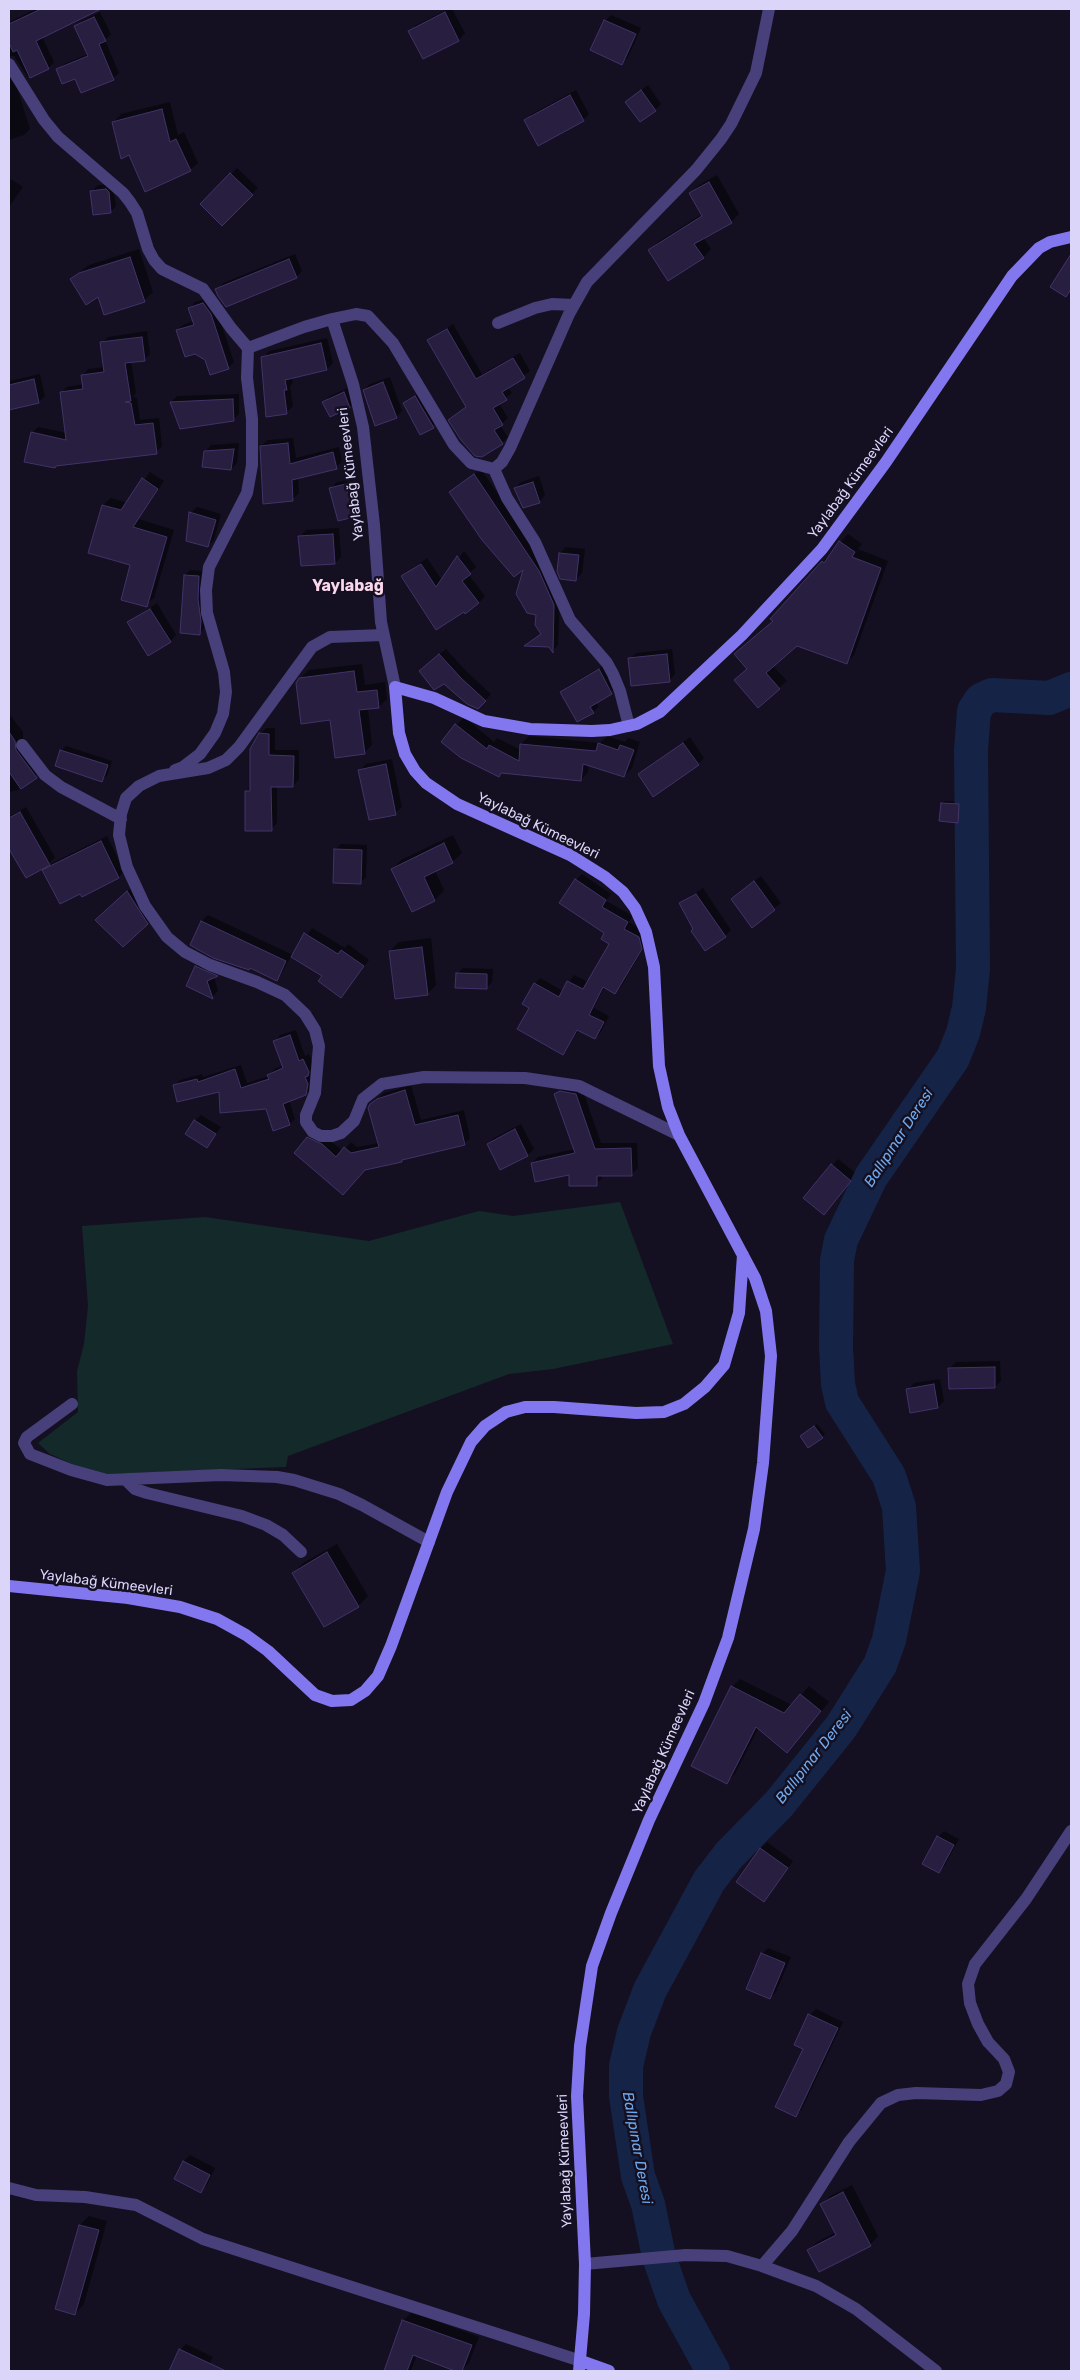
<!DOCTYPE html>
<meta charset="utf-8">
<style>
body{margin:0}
#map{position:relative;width:1080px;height:2380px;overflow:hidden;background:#141021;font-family:Rubik,sans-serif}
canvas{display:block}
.frame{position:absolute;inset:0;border:10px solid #dcd5fa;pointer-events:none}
</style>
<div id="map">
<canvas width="1080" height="2380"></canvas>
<div class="frame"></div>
</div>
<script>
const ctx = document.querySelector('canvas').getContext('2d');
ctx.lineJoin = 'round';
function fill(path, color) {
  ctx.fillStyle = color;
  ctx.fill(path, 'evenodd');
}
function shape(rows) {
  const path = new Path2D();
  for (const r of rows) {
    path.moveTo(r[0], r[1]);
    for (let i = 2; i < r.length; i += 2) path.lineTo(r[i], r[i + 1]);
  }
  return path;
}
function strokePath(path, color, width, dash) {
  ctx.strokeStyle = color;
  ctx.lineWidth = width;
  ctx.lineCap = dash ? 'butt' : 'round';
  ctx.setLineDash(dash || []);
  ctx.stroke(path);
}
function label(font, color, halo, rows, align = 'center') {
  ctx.font = font + ' Rubik,sans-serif';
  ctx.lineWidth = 5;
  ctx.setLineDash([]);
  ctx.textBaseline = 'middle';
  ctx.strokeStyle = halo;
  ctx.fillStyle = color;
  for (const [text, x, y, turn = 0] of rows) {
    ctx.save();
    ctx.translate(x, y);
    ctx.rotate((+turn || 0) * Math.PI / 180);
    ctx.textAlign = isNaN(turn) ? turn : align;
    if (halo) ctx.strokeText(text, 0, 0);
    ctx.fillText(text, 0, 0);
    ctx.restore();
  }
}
fill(shape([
 [620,1202,673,1344,553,1369,509,1374,288,1456,286,1467,108,1474,74,1465,50,1454,38,1443,78,1412,77,1371,84,1344,88,1306,82,1226,205,1217,369,1241,479,1211,513,1216]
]), '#14292a');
fill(shape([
 [36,9,84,9,86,12,42,36,54,62,48,68,28,77,14,56,9,56,9,46,11,45,9,40,9,22],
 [448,9,452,9,465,33,459,40,423,58,410,31,416,25],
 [100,12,111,34,105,40,119,73,113,78,75,77,58,70,64,64,88,54,75,27,81,21],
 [611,15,641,28,628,57,622,64,605,21],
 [9,62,30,129,24,135,9,140],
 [648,85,661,104,655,110,627,102],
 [576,90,589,114,583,120,526,120,532,114],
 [170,102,178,135,184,132,198,163,190,170,129,154,114,122,121,114],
 [237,168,258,188,222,224,202,204],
 [717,175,739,214,731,222,703,237,711,249,703,258,650,250,658,242,702,214,691,193,699,185],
 [9,178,23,187,9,207],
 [113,184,116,206,110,212,92,191,98,185],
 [139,249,153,292,144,300,99,295,71,279,89,265],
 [295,254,302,271,296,277,217,289,223,283],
 [209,298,216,308,234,362,228,368,206,359,177,330,183,325,194,321,190,308,195,302],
 [453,324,482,374,520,353,530,371,508,387,512,393,499,403,508,418,500,425,508,437,502,443,450,420,467,406,429,341],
 [147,331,150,354,144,360,131,361,136,393,133,397,137,398,140,420,159,418,162,446,156,452,58,464,55,467,32,433,38,427,67,433,61,393,67,387,84,384,83,375,88,369,105,367,102,343,108,337],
 [327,338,333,363,327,369,292,378,293,383,290,386,293,406,287,412,263,358,269,351],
 [40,374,45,396,39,402,9,408,9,381],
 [390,377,402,411,396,417,364,390,370,384],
 [350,387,356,401,349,407,324,402,330,396],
 [422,391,439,421,420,434,404,403],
 [239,394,239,414,233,420,171,402,177,396],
 [293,438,296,458,339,447,342,461,336,468,298,477,299,493,293,499,261,446,268,440],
 [239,443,237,463,231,469,205,452,211,445],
 [481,469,545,564,560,599,558,645,553,651,550,646,526,645,542,633,525,566,450,492],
 [150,472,164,481,139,519,174,530,154,598,146,605,132,565,103,505,111,498,128,503],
 [539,476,545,495,539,502,515,488,521,482],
 [352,479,360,510,354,516,331,488,337,482],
 [197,507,221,514,214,540,208,546,191,513],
 [339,528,341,557,335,563,300,537,306,530],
 [848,534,862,544,858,549,888,561,854,655,846,663,797,645,773,666,787,681,779,688,748,669,774,620,772,619],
 [566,547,585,549,582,573,576,579,560,553],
 [464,551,476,567,468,574,485,596,479,603,403,576,427,558,442,580],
 [190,570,204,571,204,628,200,633,185,575],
 [157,603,176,635,170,641,129,623],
 [446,649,467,672,491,694,484,702,426,665],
 [672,649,675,674,669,681,630,659,636,653],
 [362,664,365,685,385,682,387,699,379,707,368,708,372,745,364,753,331,719,300,679,309,670],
 [606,664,618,687,596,702,599,706,593,712,562,692,568,686],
 [10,715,23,732,23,742,44,769,18,790,9,792],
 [464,717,494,742,497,738,521,750,521,744,529,736,600,743,607,736,625,742,628,738,640,742,632,768,624,776,589,765,588,772,581,780,502,772,499,776,443,741],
 [266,728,275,728,275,750,299,750,299,779,293,786,277,785,277,823,271,829,246,792,251,787,260,734],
 [690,737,704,758,698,764,639,775],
 [66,746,112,761,107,776,102,780,61,751],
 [392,759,402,807,395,813,360,770,366,764],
 [945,801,962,802,961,819,958,821,942,803],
 [26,807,55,857,49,864,26,876,9,846,9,817],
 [453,835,462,853,452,862,435,871,444,890,435,900,412,911,392,869,401,860],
 [107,836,124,871,119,877,82,895,44,870,50,864],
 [341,844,367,845,366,877,360,883,335,850],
 [582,874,611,894,606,901,633,916,629,922,644,931,647,942,621,987,615,992,605,986,594,1008,609,1016,601,1032,595,1038,579,1030,563,1053,530,1008,535,984,540,978,563,991,574,975,588,982,611,944,576,880],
 [761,876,781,903,752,926,738,893],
 [133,886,153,917,123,946,103,914],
 [703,888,731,930,725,936,694,929,680,903],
 [208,915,293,955,312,928,345,948,348,944,369,960,341,996,324,976,291,956,282,973,276,979,191,945,202,921],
 [431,938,436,985,427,994,390,951,399,942],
 [202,961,222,970,214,977,218,991,212,997,187,985,196,967],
 [463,968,493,969,492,982,486,988,457,974],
 [296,1030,305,1056,309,1054,314,1066,310,1072,313,1077,311,1088,305,1094,289,1100,295,1119,290,1124,274,1129,266,1107,220,1090,174,1086,180,1080,202,1074,203,1077,241,1065,247,1083,269,1076,274,1069,284,1065,275,1041,280,1035],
 [411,1085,421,1120,464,1110,470,1138,464,1144,366,1168,349,1188,308,1138,314,1132,328,1139,343,1151,351,1142,357,1147,380,1143,371,1105,384,1093],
 [562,1088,582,1088,601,1143,637,1143,638,1168,632,1174,602,1175,602,1178,596,1184,570,1173,532,1163,538,1157,575,1149,556,1094],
 [201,1115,221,1127,207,1146,195,1121],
 [521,1124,534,1149,528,1155,501,1169,488,1144,494,1138],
 [838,1159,857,1174,830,1207,805,1198],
 [1000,1361,1001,1381,995,1387,950,1368,956,1362],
 [940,1379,944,1401,938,1407,908,1390,914,1383],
 [817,1424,825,1434,822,1437,804,1434],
 [337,1544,368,1596,358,1606,293,1573,303,1563],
 [740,1679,792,1705,809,1686,829,1702,787,1751,759,1727,735,1774,727,1782,732,1687],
 [944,1831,959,1839,945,1865,939,1871,924,1863,938,1837],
 [767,1842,793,1861,764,1900,760,1849],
 [768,1948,791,1957,776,1992,770,1998,762,1954],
 [816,2009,843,2022,802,2109,796,2115,805,2048,796,2044,810,2015],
 [190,2155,215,2168,207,2185,201,2191,175,2178,184,2161],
 [852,2185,878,2236,870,2245,809,2250,817,2242,836,2232,822,2205,830,2196],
 [89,2216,107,2221,84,2304,75,2314,80,2225],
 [412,2312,479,2337,469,2363,461,2371,417,2355,411,2371,385,2371,404,2320],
 [186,2344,213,2357,206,2371,170,2371,180,2350]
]), '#0007');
strokePath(shape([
 [713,2371,674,2300,659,2257,648,2204,638,2176,626,2096,626,2066,634,2032,650,1990,709,1881,729,1855,779,1804,841,1727,880,1665,889,1640,903,1571,899,1507,889,1476,842,1402,838,1384,836,1347,837,1260,841,1240,871,1177,953,1058,963,1033,969,1008,973,969,971,750,974,711,981,700,992,695,1049,698,1071,689]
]), '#152446', 34);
const building = shape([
 [41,9,101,9,36,41,49,69,30,78,17,50,13,52,9,43,9,24,41,9],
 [445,12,459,41,423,59,408,31,445,12],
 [94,17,106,41,99,44,114,80,81,93,75,79,62,84,56,69,88,56,74,26,94,17],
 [604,20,636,34,622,65,590,50,604,20],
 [641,90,656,111,640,122,625,102,641,90],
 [570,95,584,121,538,146,524,120,570,95],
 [162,109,170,142,176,139,191,171,145,192,129,155,121,159,112,122,162,109],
 [230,173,253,195,222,226,200,204,230,173],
 [709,182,732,223,694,244,704,258,668,281,648,250,702,216,689,193,709,182],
 [106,189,109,192,111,213,93,215,90,191,106,189],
 [1071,254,1071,289,1066,297,1050,287,1071,254],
 [130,257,145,302,104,315,98,297,86,305,70,279,79,273,130,257],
 [289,259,297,278,226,307,218,296,215,289,289,259],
 [203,303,211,314,229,369,210,375,205,360,195,354,185,357,176,330,194,325,188,308,203,303],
 [447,329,476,379,513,358,525,378,502,392,507,400,493,408,503,425,494,430,503,444,482,457,475,456,461,440,448,420,466,407,427,340,447,329],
 [142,337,145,361,125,363,131,401,125,402,131,403,135,425,153,423,157,454,56,466,55,468,24,462,31,432,66,440,60,392,83,389,81,375,104,372,100,342,142,337],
 [321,343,327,370,285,380,287,390,284,390,287,414,266,417,261,357,321,343],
 [34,379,39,403,9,410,9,385,34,379],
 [383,382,397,418,375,426,363,390,383,382],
 [344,392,350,408,330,417,322,402,344,392],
 [415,396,434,428,420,435,403,403,415,396],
 [233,399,234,421,180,429,170,402,233,399],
 [288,443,290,464,333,452,337,469,292,480,293,501,263,504,260,446,288,443],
 [234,449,231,470,202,467,204,451,234,449],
 [474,474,539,571,554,605,553,653,549,647,524,646,541,634,535,625,536,615,527,613,516,594,523,570,514,577,482,540,449,492,474,474],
 [142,478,158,489,133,527,167,537,147,607,121,600,130,565,88,553,102,505,121,510,142,478],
 [533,482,540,503,523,508,514,488,533,482],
 [346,484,354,517,338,521,329,488,346,484],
 [189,512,216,520,208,547,186,541,189,512],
 [333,534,335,564,301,566,298,536,333,534],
 [839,541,855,552,852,557,881,568,847,664,797,646,766,673,780,689,758,708,734,680,747,669,734,654,773,621,770,619,822,561,824,563,839,541],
 [559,553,579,555,576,581,560,579,557,571,559,553],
 [457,556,471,574,462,581,479,603,465,614,464,612,436,630,401,576,421,564,436,587,457,556],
 [184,575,199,576,198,599,201,621,200,635,180,633,184,575],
 [150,609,171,642,148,656,127,622,150,609],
 [439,654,461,678,486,701,478,709,467,704,444,684,434,690,419,671,439,654],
 [667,654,670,682,631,686,628,658,667,654],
 [599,669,612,694,590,707,594,713,577,722,560,692,599,669],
 [354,671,357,692,377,690,379,708,359,710,365,754,335,758,330,720,301,724,296,683,299,678,354,671],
 [455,724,487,749,489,745,519,761,520,744,596,751,598,743,618,750,620,745,634,750,624,777,583,764,581,781,501,773,499,777,461,758,441,742,455,724],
 [9,732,15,741,16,750,37,778,21,789,9,772,9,732],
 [259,733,269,734,269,755,294,756,293,787,271,787,272,831,245,831,245,791,250,791,250,749,259,733],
 [683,743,699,765,653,797,638,774,683,743],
 [60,750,108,765,102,782,55,766,60,750],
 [386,764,396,815,369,820,358,770,386,764],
 [941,803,959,804,958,823,939,821,941,803],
 [20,812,50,865,26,878,9,849,9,818,20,812],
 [101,841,119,878,82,897,80,894,60,904,42,870,101,841],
 [444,843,453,863,424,877,435,901,412,912,391,869,444,843],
 [334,849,362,850,361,884,333,883,334,849],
 [575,879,606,900,602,907,628,922,624,929,639,937,642,949,615,994,603,987,589,1015,604,1022,595,1039,577,1030,563,1055,517,1029,529,1008,522,1004,534,983,559,997,567,981,583,989,609,944,601,939,604,933,559,903,575,879],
 [754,881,775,910,752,928,731,899,754,881],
 [127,891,148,924,123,947,95,920,127,891],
 [696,894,726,937,705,951,691,931,693,929,679,903,696,894],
 [201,921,286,961,277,981,250,968,249,970,213,958,190,945,201,921],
 [304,933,338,954,341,950,364,966,341,998,318,981,322,976,291,957,304,933],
 [422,947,428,995,395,999,389,951,422,947],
 [195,966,218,976,207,981,213,999,186,986,195,966],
 [456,973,487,974,487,989,455,988,456,973],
 [290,1035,299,1061,303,1059,309,1072,308,1076,305,1077,308,1084,306,1095,283,1104,290,1125,273,1131,266,1109,220,1113,219,1092,177,1102,173,1085,197,1079,198,1082,235,1069,241,1088,269,1079,267,1075,283,1068,273,1041,290,1035],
 [405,1090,415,1125,458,1115,465,1145,402,1160,402,1162,365,1170,343,1195,294,1153,307,1137,322,1144,336,1157,344,1147,351,1153,379,1147,368,1108,370,1104,377,1099,405,1090],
 [560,1091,576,1094,595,1149,631,1148,632,1176,597,1176,597,1186,569,1186,569,1175,535,1182,531,1163,575,1153,554,1094,560,1091],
 [194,1120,216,1134,207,1148,185,1134,194,1120],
 [515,1129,528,1156,500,1170,487,1144,515,1129],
 [831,1164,851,1181,824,1215,803,1198,831,1164],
 [995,1367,995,1388,949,1389,948,1368,995,1367],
 [934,1384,938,1408,910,1413,906,1389,934,1384],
 [814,1426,823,1438,808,1448,800,1436,814,1426],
 [327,1552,359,1607,324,1627,292,1573,327,1552],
 [731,1686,784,1713,800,1694,821,1711,787,1753,756,1727,727,1784,691,1766,731,1686],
 [937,1836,954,1845,939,1873,922,1864,937,1836],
 [760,1848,788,1868,764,1902,736,1882,760,1848],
 [761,1953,785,1963,770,1999,746,1989,761,1953],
 [808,2014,838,2028,796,2117,775,2107,803,2049,794,2045,808,2014],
 [183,2161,210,2175,201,2193,174,2179,183,2161],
 [843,2192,871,2246,819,2272,807,2250,836,2235,820,2204,843,2192],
 [79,2225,99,2230,75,2315,55,2309,79,2225],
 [402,2320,472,2345,462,2371,455,2371,413,2355,407,2371,384,2371,402,2320],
 [179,2349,226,2371,169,2371,179,2349]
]);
fill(building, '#281e40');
strokePath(building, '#423369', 1);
strokePath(shape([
 [9,64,44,120,58,137,123,193,130,202,137,213,148,249,154,260,162,269,203,289,231,328,248,348,247,378,252,419,252,465,247,493,209,567,206,590,207,613,224,672,226,692,223,714,215,733,200,754,183,767,175,770],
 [332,319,353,384,363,427,374,525,381,622,395,687],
 [498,323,535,308,552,304,573,305],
 [248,348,304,327,332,319,356,314,368,316,393,343,454,445,471,463,494,469,502,462,510,448,569,314,587,282,696,170,721,139,731,124,756,73,769,9],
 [494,469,507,498,535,542,570,620,607,663,613,674,620,691,629,726],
 [383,635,330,637,312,647,239,747,226,760,208,768,159,776,139,786,126,798,121,814,119,835,127,867,145,906,167,937,185,952,210,965,257,982,285,995,305,1014,315,1030,319,1046,315,1093,306,1115,306,1122,313,1132,321,1136,332,1136,341,1133,354,1121,363,1099,382,1084,424,1077,525,1078,579,1086,679,1135],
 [22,745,45,775,61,787,121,819],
 [72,1404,27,1437,24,1443,30,1454,71,1470,107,1480,221,1475,277,1477,294,1480,339,1494,362,1505,429,1542],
 [126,1480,135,1489,147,1493,242,1516,266,1525,283,1535,301,1552],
 [9,2188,36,2195,85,2197,136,2205,203,2239,581,2361],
 [585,2264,686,2255,727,2256,762,2266,816,2286,856,2309,936,2371],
 [762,2266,792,2231,849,2142,881,2103,898,2095,916,2093,981,2095,998,2091,1006,2084,1009,2072,1004,2059,988,2042,978,2024,970,2003,968,1984,975,1964,1026,1899,1071,1831]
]), '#47407a', 12);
strokePath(shape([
 [9,1586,128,1598,180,1607,217,1619,246,1635,268,1651,315,1695,332,1701,351,1700,365,1691,378,1676,391,1646,447,1492,471,1442,485,1426,506,1412,525,1407,554,1407,636,1413,664,1412,684,1404,705,1387,724,1365,739,1313,743,1255],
 [581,2361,609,2371],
 [579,2371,584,2314,585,2264,577,2096,580,2046,592,1966,611,1913,649,1820,704,1703,728,1638,754,1529,763,1463,771,1356,766,1311,755,1278,679,1135,668,1107,659,1066,654,967,646,932,635,908,623,892,605,877,570,855,457,804,426,783,415,771,405,754,399,733,395,687,434,698,484,721,530,729,592,731,610,730,637,724,660,712,742,635,822,549,886,462,1012,276,1039,248,1050,242,1071,237]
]), '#8377ef', 12);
label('14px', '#dcd5fa', '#141021', [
 ["Yaylabağ Kümeevleri",351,474,-97],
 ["Yaylabağ Kümeevleri",851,483,-54],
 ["Yaylabağ Kümeevleri",538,826,26],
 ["Yaylabağ Kümeevleri",106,1583,7],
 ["Yaylabağ Kümeevleri",664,1752,-66],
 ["Yaylabağ Kümeevleri",565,2161,-92]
]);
label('italic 15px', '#6fa9ee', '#141021', [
 ["Ballıpınar Deresi",899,1138,-57],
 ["Ballıpınar Deresi",814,1757,-52],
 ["Ballıpınar Deresi",637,2148,80]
]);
label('bold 16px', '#fad7ea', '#141021', [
 ["Yaylabağ",348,586]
]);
</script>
